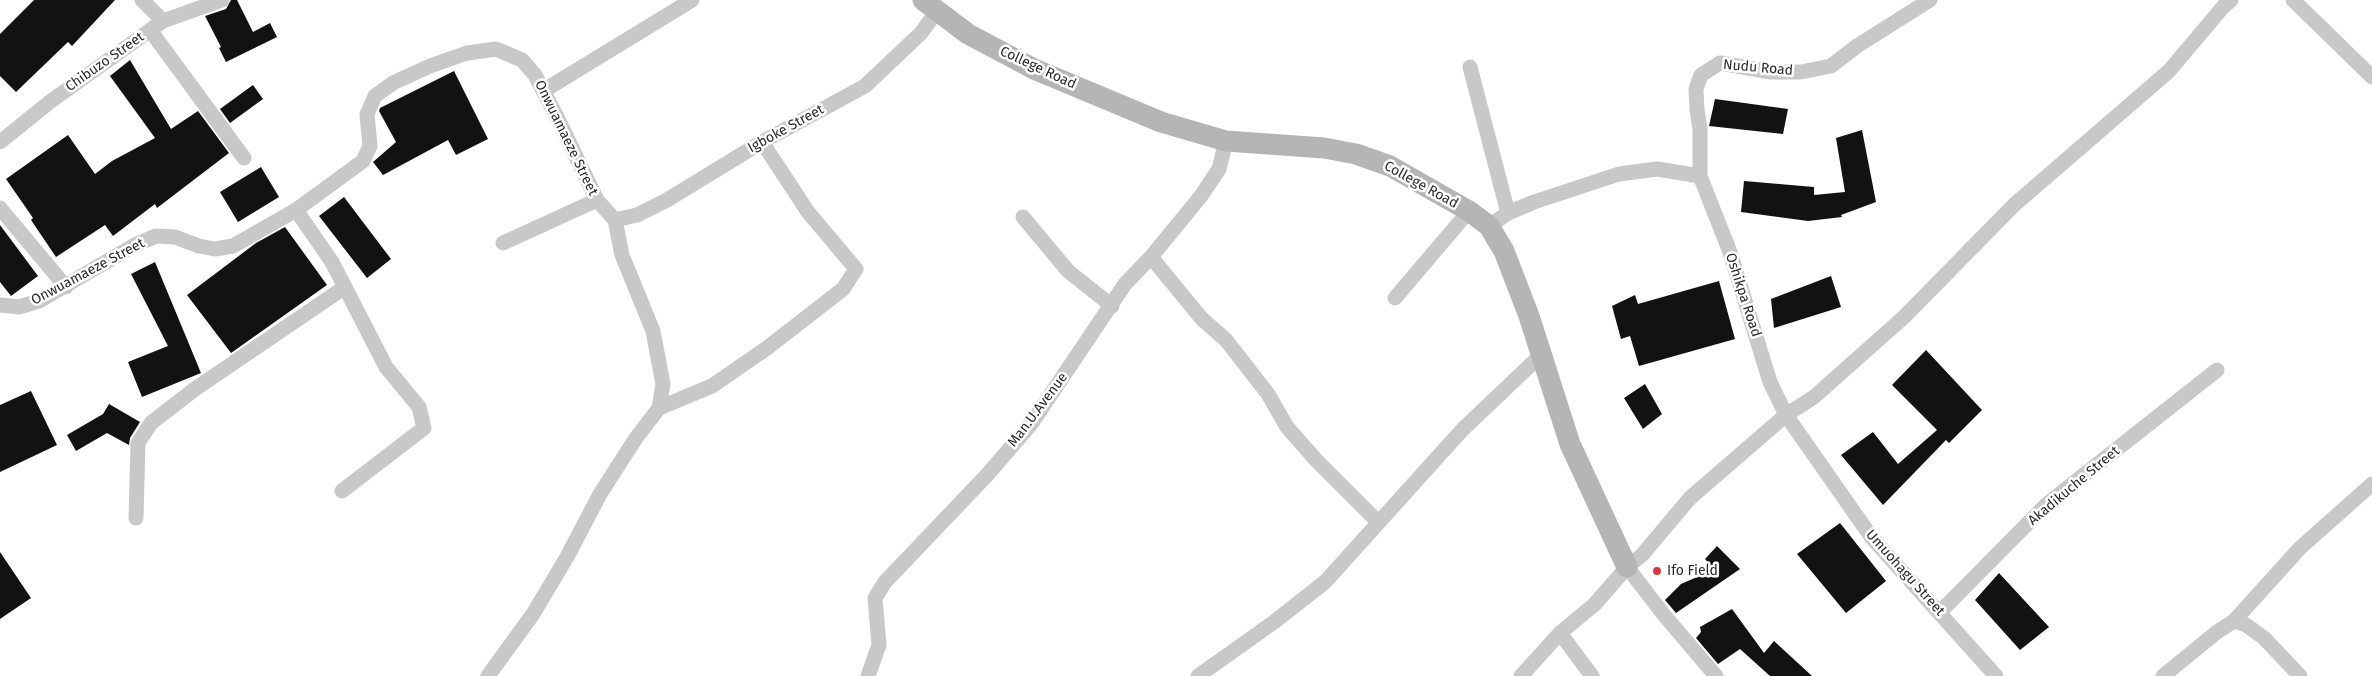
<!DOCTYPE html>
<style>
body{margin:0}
canvas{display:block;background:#fff}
</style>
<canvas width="2372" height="676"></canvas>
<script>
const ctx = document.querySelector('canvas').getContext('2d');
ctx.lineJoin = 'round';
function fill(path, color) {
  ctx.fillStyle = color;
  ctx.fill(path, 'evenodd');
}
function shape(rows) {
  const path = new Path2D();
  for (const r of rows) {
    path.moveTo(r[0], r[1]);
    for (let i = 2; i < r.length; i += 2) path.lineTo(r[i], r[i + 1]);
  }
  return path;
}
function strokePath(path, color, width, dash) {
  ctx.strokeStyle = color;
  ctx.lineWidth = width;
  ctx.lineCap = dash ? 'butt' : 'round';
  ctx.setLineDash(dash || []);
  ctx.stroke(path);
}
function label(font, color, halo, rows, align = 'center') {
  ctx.font = font + ' "Fira Sans",sans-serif';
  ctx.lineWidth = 5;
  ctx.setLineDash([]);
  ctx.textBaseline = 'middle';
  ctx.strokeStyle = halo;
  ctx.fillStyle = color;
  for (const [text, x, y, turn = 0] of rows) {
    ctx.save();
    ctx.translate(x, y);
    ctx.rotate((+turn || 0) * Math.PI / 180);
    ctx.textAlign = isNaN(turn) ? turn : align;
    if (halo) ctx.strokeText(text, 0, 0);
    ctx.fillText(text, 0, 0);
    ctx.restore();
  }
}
fill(shape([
 [34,0,115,0,72,46,68,42,16,92,0,76,0,34],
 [231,0,237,0,253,32,270,23,277,37,226,62,219,48,221,47,205,16,226,9],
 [130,60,171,129,198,111,229,153,157,208,155,204,113,236,105,225,56,257,31,220,33,218,6,179,68,135,95,174,112,161,155,138,110,76],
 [454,71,488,139,456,155,448,140,383,175,373,162,396,142,379,111,380,108],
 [253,85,263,99,230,123,220,109],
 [1715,99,1788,109,1783,134,1709,126],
 [1862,130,1876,202,1841,215,1842,217,1808,221,1741,212,1744,181,1814,187,1814,195,1845,192,1836,138],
 [261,167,279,197,238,222,220,192],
 [344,197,391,259,367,278,319,216],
 [0,225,38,276,11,296,0,282],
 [285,227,327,285,231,353,187,295,256,243],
 [155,262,201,373,142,397,128,362,168,346,131,274],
 [1831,276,1841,307,1774,328,1771,299],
 [1719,281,1735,339,1639,366,1630,336,1621,339,1612,306,1635,295,1638,304],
 [1926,350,1982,410,1949,443,1946,440,1883,505,1841,455,1873,432,1898,464,1937,430,1892,385],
 [1645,384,1662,414,1643,429,1624,398],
 [31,391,57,445,0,472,0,405],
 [109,404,140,422,130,438,129,445,107,433,76,451,67,435,103,414],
 [1840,523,1886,581,1846,613,1797,554],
 [1717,546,1740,569,1676,613,1665,600,1681,584,1697,577,1711,566,1705,559],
 [0,552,31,598,0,619],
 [1999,573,2049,627,2020,650,1975,600],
 [1732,609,1764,653,1774,641,1812,676,1770,676,1740,649,1718,664,1696,638,1701,632,1700,627]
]), '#121212');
strokePath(shape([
 [142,0,163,21],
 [1930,0,1857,46,1831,66,1801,72,1771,72,1720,63,1701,75,1696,89,1697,110,1700,129,1700,176,1730,252,1770,382,1786,415,1872,538,1996,676],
 [2293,0,2372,77],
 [150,30,244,158],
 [1470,67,1508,213],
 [543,91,692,0],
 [0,142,51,101,163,21,222,0],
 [0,208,66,287],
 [296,210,332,262,386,367,419,407,424,428,342,491],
 [1023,217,1068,271,1112,306],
 [615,220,637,215,667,200,762,142,865,86,921,33,937,11],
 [1489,226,1508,213,1534,202,1619,174,1657,169,1700,176],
 [503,243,597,200],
 [1151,257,1202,319,1226,340,1268,394,1287,427,1316,460,1378,522],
 [1395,298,1469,211],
 [0,305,19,307,39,301,135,245,156,236,175,237,199,246,215,249,233,246,296,210,363,161,370,146,367,114,375,96,393,83,430,66,467,53,496,49,522,60,535,75,558,119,597,200,615,220],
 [659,408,712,386,767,348,843,289,856,269,808,212,762,142],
 [136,518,138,443,151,423,195,389,345,287],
 [1627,567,1664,615,1716,676],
 [1940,612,2046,505,2217,370],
 [2234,621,2300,548,2372,484],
 [1560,633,1592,676],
 [488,676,533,614,567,557,600,494,636,438,659,408,663,384,653,331,622,255,615,220],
 [868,676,879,645,875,598,885,582,987,475,1031,424,1125,284,1151,257,1201,196,1219,169,1226,141],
 [1198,676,1274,622,1325,582,1463,429,1540,356],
 [1521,676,1560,633,1595,604,1627,567,1642,555,1690,498,1786,415,1814,397,1904,317,2014,205,2169,71,2223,7,2231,0],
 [2163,676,2217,632,2234,621,2246,625,2264,638,2300,676]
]), '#c8c8c8', 15);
strokePath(shape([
 [923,0,968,34,1034,69,1161,122,1226,141,1324,148,1356,154,1390,166,1469,211,1489,226,1504,251,1529,316,1570,444,1627,567]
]), '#b5b5b5', 21);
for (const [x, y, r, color] of [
 [1657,571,5,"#d63b3a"]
]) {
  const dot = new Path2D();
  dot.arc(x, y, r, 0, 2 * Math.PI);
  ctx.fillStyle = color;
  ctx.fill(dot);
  strokePath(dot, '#fff', 2);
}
label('14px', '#2b2b2b', '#fff', [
 ["Chibuzo Street",105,62,-35],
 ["College Road",1038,68,25],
 ["Nudu Road",1758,68,5],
 ["Igboke Street",786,129,-29],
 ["Onwuamaeze Street",566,138,64],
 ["College Road",1421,185,29],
 ["Onwuamaeze Street",88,272,-28],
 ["Oshikpa Road",1743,295,72],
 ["Man.U.Avenue",1038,410,-53],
 ["Akadikuche Street",2074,486,-40],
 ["Umuohagu Street",1905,573,48]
]);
label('14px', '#2b2b2b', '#fff', [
 ["Ifo Field",1667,571]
], 'left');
</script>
